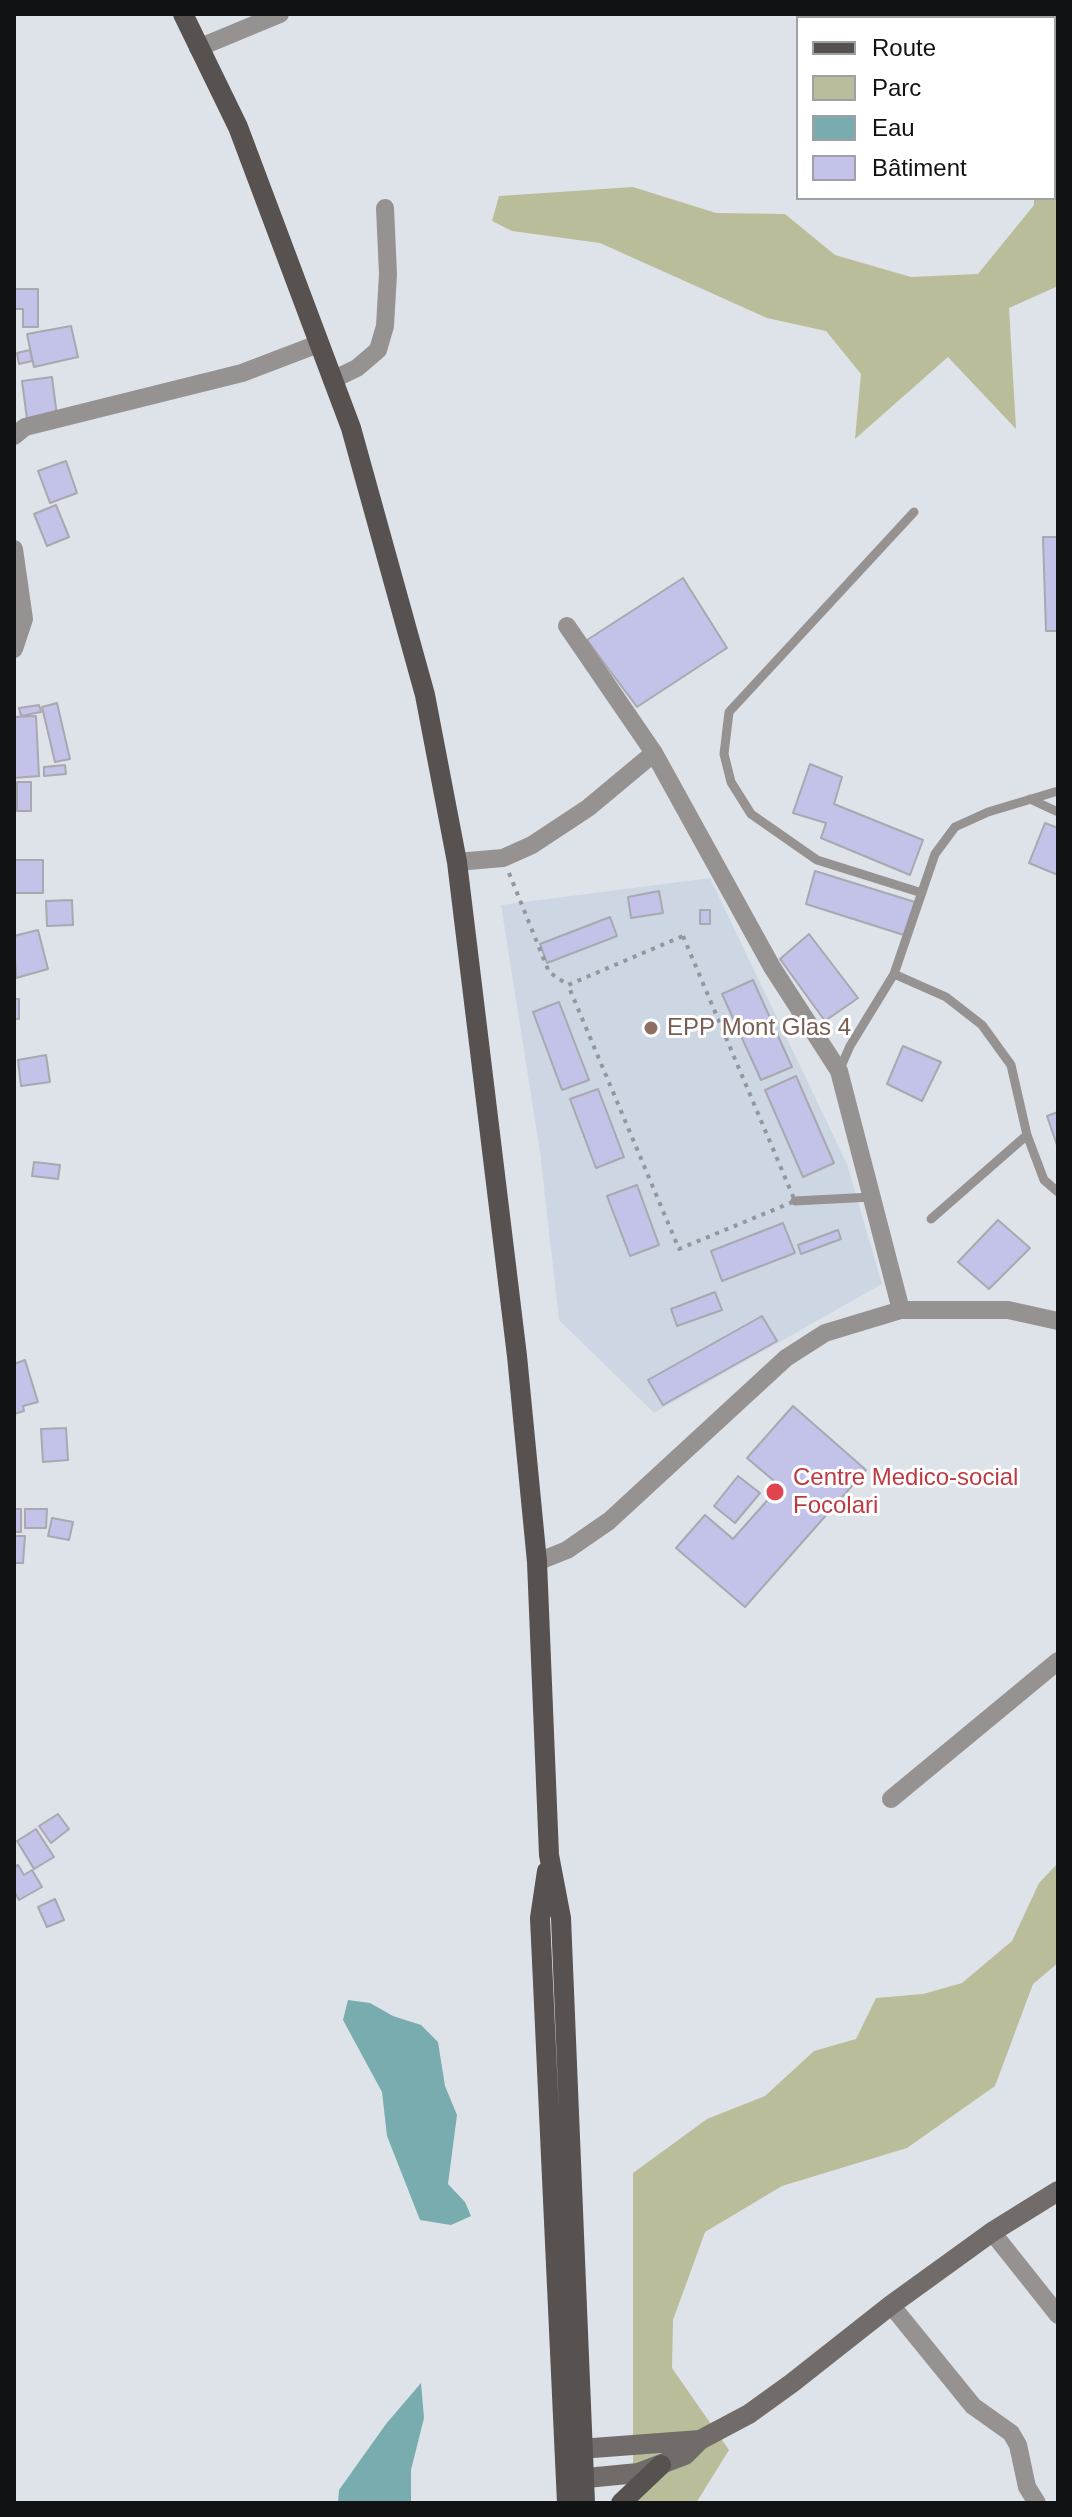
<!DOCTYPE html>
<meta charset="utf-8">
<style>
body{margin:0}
#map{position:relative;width:1072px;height:2517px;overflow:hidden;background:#dee3e9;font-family:Helvetica,sans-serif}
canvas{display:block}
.frame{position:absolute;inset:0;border:16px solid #101214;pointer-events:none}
.legend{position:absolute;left:796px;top:16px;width:260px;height:184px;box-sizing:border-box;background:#fff;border:2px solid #9fa0a1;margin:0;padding:10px 14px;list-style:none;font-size:24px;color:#101214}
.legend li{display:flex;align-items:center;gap:16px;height:40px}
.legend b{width:40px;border:2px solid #9fa0a1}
</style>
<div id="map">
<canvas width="1072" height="2517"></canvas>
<div class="frame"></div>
<ul class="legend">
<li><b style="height:10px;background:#57514f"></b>Route</li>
<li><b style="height:22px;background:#babd99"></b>Parc</li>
<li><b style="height:22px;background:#78acae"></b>Eau</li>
<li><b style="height:22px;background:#c3c2e9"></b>Bâtiment</li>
</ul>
</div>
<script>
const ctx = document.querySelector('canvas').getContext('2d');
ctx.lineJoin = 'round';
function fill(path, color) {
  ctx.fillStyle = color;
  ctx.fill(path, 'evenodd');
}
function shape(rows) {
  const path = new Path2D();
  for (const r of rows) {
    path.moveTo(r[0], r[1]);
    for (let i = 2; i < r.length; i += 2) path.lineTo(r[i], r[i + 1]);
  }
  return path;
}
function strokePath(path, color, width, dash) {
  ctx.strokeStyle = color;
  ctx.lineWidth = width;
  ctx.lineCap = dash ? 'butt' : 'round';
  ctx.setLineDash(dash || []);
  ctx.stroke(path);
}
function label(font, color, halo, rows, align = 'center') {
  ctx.font = font + ' Helvetica,sans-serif';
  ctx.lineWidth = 6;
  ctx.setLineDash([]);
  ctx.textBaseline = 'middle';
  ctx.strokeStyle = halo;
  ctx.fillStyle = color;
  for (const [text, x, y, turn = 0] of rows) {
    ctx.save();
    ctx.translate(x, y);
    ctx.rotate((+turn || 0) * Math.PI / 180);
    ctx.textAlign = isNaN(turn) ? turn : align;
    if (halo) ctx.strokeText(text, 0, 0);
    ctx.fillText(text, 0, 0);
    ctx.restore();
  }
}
fill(shape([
 [710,878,847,1164,882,1284,654,1413,559,1320,540,1152,501,905]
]), '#cdd7e3');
fill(shape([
 [1053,14,1058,14,1058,286,1009,308,1016,429,948,357,855,439,861,374,826,331,767,318,600,243,512,231,492,221,499,196,633,187,716,213,785,214,835,255,911,277,978,274,1034,205,1034,198,1054,198],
 [1058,1863,1058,1963,1033,1984,995,2086,907,2148,782,2186,705,2232,673,2320,672,2368,729,2450,696,2503,633,2503,633,2173,707,2119,765,2096,814,2051,856,2039,876,1998,923,1994,962,1983,1012,1941,1039,1883]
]), '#babd99');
fill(shape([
 [348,2000,370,2003,393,2016,421,2025,438,2042,445,2086,457,2115,448,2184,465,2202,471,2216,451,2225,420,2220,387,2136,382,2092,343,2020],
 [421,2383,424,2418,411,2470,411,2503,338,2503,339,2490,386,2424]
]), '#78acae');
const building = shape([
 [14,289,38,289,38,327,23,327,23,309,14,309,14,289],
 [71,326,78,357,34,367,27,334,71,326],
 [30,350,32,361,19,364,17,353,30,350],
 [52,377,57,416,27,419,22,381,52,377],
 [66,461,77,493,50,503,38,471,66,461],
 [56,505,69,537,47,546,34,514,56,505],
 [1043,537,1058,537,1058,631,1046,631,1043,537],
 [683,578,727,648,637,707,587,640,683,578],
 [57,703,70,759,55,762,42,707,57,703],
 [39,705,41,712,21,716,19,708,39,705],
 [36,716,39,776,14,778,14,717,36,716],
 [810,764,842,777,834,804,923,840,910,875,821,838,826,823,793,813,810,764],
 [65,765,66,774,44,776,44,767,65,765],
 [17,782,31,782,31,811,17,811,17,782],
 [1045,823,1058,828,1058,875,1029,863,1045,823],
 [14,860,43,860,43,893,14,893,14,860],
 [815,871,918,903,907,936,806,904,815,871],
 [659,891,663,913,631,918,628,897,659,891],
 [72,900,73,925,47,926,46,901,72,900],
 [700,910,710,910,710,924,700,924,700,910],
 [610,917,617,936,547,963,540,944,610,917],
 [38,930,48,969,16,978,14,936,38,930],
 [809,934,858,998,825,1021,780,959,809,934],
 [753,980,792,1067,761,1080,722,994,753,980],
 [14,999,19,999,19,1019,14,1019,14,999],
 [559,1002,589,1080,562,1090,533,1012,559,1002],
 [903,1046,941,1062,922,1101,887,1084,903,1046],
 [46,1055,50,1082,21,1086,18,1060,46,1055],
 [796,1076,834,1163,803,1177,765,1090,796,1076],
 [598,1089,624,1157,596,1168,570,1099,598,1089],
 [1058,1112,1058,1148,1047,1116,1058,1112],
 [34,1162,60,1165,58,1179,32,1176,34,1162],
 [637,1185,659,1245,630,1256,607,1196,637,1185],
 [998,1220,1030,1248,989,1289,958,1262,998,1220],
 [783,1223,795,1253,722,1281,711,1251,783,1223],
 [838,1230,841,1239,801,1254,798,1245,838,1230],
 [715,1292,722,1310,677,1326,671,1309,715,1292],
 [762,1316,777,1341,663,1405,648,1380,762,1316],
 [25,1360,38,1402,23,1406,24,1411,14,1414,14,1364,25,1360],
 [793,1406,866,1470,745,1607,676,1548,705,1515,733,1539,780,1486,747,1458,793,1406],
 [66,1428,68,1460,43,1462,41,1429,66,1428],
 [738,1476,760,1493,735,1523,714,1506,738,1476],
 [14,1509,21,1509,21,1532,14,1532,14,1509],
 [25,1509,47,1509,46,1528,25,1528,25,1509],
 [52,1518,73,1522,69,1540,48,1536,52,1518],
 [14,1536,25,1536,23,1563,14,1563,14,1536],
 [58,1814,69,1829,51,1843,39,1826,58,1814],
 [36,1829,54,1857,34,1869,17,1841,36,1829],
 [18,1865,24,1875,32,1870,42,1887,19,1900,14,1891,14,1867,18,1865],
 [55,1899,64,1920,47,1927,38,1907,55,1899]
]);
fill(building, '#c3c2e9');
strokePath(building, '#a8a8af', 2);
strokePath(shape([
 [509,873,549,972,568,985],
 [683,936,795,1201,679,1249,568,985,683,936]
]), '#93979c', 4, [4, 6]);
strokePath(shape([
 [914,512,729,712,724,754,731,782,751,814,817,860,922,893],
 [1030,799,1058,812],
 [894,974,946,997,982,1025,1011,1065,1027,1135,1044,1180,1058,1192],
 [839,1071,850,1046,894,974,935,854,955,827,988,812,1058,791],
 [795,1201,872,1197],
 [931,1219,1027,1135]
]), '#969291', 9);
strokePath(shape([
 [198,48,280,14],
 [332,380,357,368,378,350,385,326,388,274,385,208],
 [14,436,25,427,242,373,318,344],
 [14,549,24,619,14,649],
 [567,626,654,753,772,967,839,1071,901,1310],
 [457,862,503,858,532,845,588,808,654,753],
 [537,1562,567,1550,609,1521,786,1358,825,1333,901,1310,1008,1310,1058,1321],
 [891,1799,1058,1661],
 [992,2232,1058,2315],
 [891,2305,973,2406,1011,2433,1018,2445,1027,2487,1037,2503]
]), '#969291', 18);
strokePath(shape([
 [566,2450,700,2440],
 [566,2480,638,2473,685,2455,700,2440,749,2414,792,2383,891,2305,992,2232,1058,2191]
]), '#716c6a', 20);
strokePath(shape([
 [183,14,238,127,351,428,425,695,457,862,517,1356,537,1562,549,1855,561,1918,585,2503],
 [547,1871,540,1918,567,2503],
 [621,2503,661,2465]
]), '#57514f', 20);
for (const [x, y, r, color] of [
 [651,1028,8,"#8d6e63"],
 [775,1492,10,"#e0444e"]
]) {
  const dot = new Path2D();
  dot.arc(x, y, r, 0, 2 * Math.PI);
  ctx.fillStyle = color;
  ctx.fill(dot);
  strokePath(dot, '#fff', 3);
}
label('24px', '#785e54', '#fff', [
 ["EPP Mont Glas 4",667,1028]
], 'left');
label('24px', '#be3a42', '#fff', [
 ["Centre Medico-social",793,1478],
 ["Focolari",793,1506]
], 'left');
</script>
